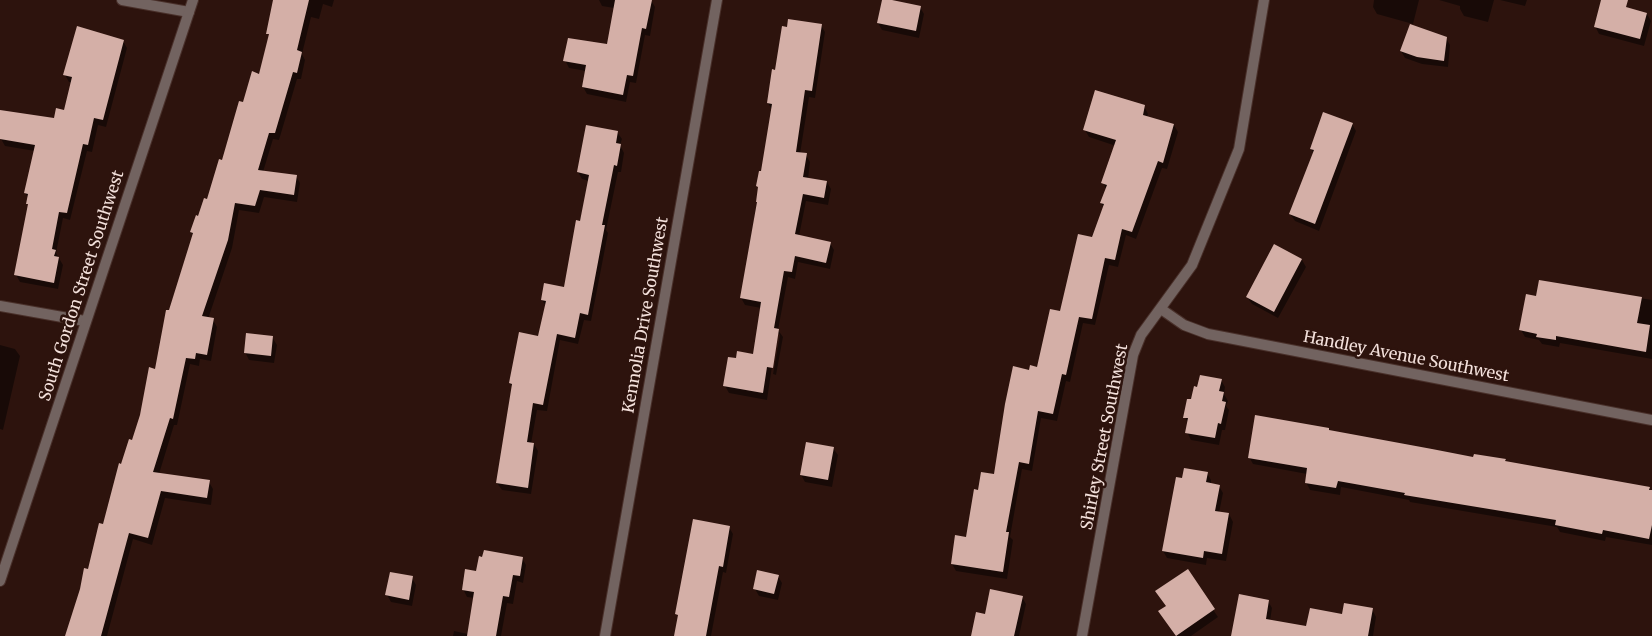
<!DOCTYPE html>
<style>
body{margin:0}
canvas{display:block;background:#2d130d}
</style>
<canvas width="1652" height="636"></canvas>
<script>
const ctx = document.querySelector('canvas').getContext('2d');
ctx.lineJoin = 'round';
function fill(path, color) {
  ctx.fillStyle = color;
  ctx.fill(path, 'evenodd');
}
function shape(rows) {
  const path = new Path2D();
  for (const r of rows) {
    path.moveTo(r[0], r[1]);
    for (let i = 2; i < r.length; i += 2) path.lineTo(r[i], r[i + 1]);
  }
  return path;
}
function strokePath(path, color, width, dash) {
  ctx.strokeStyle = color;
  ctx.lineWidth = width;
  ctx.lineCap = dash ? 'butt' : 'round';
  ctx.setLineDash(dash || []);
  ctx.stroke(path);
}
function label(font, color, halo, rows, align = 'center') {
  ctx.font = font + ' Merriweather,serif';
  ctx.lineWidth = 5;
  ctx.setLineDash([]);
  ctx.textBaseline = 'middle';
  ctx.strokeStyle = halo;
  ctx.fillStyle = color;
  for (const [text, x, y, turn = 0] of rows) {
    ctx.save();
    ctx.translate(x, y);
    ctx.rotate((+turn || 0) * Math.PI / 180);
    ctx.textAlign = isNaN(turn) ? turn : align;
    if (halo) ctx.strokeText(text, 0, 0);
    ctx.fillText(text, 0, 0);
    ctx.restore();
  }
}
fill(shape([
 [283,0,334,0,332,7,323,4,319,19,311,17,302,54,305,60,301,79,297,79,279,140,273,139,263,172,296,176,300,183,297,202,264,197,259,213,239,210,232,248,208,319,213,320,217,327,211,361,200,359,199,366,190,364,177,425,174,425,159,474,209,482,213,489,211,505,165,498,152,545,133,539,107,636,67,636,122,465,133,442,156,370,169,312,193,235,191,232,208,200,244,103,260,75],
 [599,0,651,0,655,7,650,36,645,35,636,83,630,82,626,102,587,94,583,87,586,71,569,68,565,60,608,46,614,8,602,6],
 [883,0,920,7,924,14,919,38,882,30,878,23],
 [1374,0,1419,0,1413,24,1377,14,1373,7],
 [1439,0,1494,0,1488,22,1464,16,1460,9,1460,6],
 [1500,0,1527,0,1525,6],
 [1647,14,1651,21,1644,46,1599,34,1595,26],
 [821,25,825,32,815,98,809,97,800,154,806,155,810,162,808,179,827,182,831,189,828,205,806,201,799,236,830,243,834,250,830,269,798,262,795,279,788,277,778,330,783,337,776,375,773,374,780,335,777,332,767,400,729,393,725,386,737,360,754,355,761,308,745,305,741,298,772,110,768,103,776,71],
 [1446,38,1450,45,1448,67,1422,64,1405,58,1401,51],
 [123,41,127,48,106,127,98,125,92,152,87,151,70,220,63,218,56,253,63,265,58,289,20,282,16,275,29,206,29,199,25,193,35,151,5,146,1,139,55,120,65,112,72,83,69,82,65,75],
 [1144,106,1148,114,1147,117,1174,125,1178,132,1167,169,1162,168,1136,239,1126,235,1118,267,1109,265,1095,325,1083,323,1070,382,1066,381,1057,421,1041,418,1032,471,1022,469,1010,537,1013,540,1007,579,956,571,952,564,967,538,979,491,995,476,1030,371,1038,368,1104,207,1101,203,1106,189,1103,182,1116,146,1089,137,1085,130],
 [1352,124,1356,131,1319,231,1295,221,1290,214,1314,154,1311,149],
 [617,132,622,139,620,145,624,153,621,172,618,172,606,230,608,233,591,321,584,320,578,344,560,340,547,411,537,410,531,444,534,444,538,451,531,494,502,490,497,483,512,387,510,383,539,337,546,306,542,300,565,289,589,181,582,179,578,172],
 [1302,260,1306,267,1278,318,1252,304,1247,297],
 [1540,282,1652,300,1652,359,1560,343,1559,347,1542,344,1539,340,1525,337,1521,330,1537,298],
 [272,337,277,345,274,363,249,360,245,352],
 [0,345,15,349,20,356,3,430,0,429,0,430],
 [1221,380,1225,387,1224,394,1228,401,1226,406,1229,410,1225,430,1222,430,1219,445,1191,440,1187,432,1188,423,1185,417,1192,401],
 [1329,429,1330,431,1474,458,1505,460,1506,463,1649,488,1652,492,1652,545,1606,537,1605,541,1560,532,1557,527,1410,502,1409,500,1341,487,1340,495,1310,490,1306,482,1307,474,1253,464,1249,457],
 [833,448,838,455,832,487,805,482,801,475],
 [1207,473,1211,480,1211,484,1219,486,1223,493,1219,513,1229,514,1233,522,1226,561,1207,558,1206,565,1167,558,1163,551,1183,480],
 [729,527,733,534,726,573,723,572,711,636,676,636,679,618,677,614],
 [522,558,526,565,523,583,517,581,513,604,507,603,501,636,453,636,454,631,468,634,475,598,467,597,463,589,477,572],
 [1187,571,1218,617,1191,636,1176,636,1164,618,1167,606],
 [778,576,782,583,778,600,759,596,755,589],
 [412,578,416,585,412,606,391,602,387,595],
 [1022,597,1026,604,1019,636,972,636,986,615],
 [1268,601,1272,608,1270,621,1286,636,1234,636],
 [1372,609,1376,617,1373,636,1306,636,1343,615]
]), '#0007');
fill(shape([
 [273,0,309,0,297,50,302,52,297,73,293,72,275,133,269,133,258,170,297,175,294,195,260,190,255,206,235,203,228,240,202,316,214,318,207,355,196,353,195,359,186,358,173,419,170,418,153,472,210,480,207,498,161,491,148,538,129,533,101,636,65,636,80,589,84,568,88,569,99,523,103,524,119,463,121,464,129,439,132,440,140,415,149,367,155,369,166,310,169,310,193,233,190,232,196,215,198,216,204,198,207,199,219,159,222,160,239,101,243,102,252,71,259,74,269,34,266,34],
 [615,0,652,0,646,29,642,28,633,76,627,75,623,95,582,87,586,65,563,61,568,38,607,44],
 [882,0,892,0,921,6,916,31,877,23],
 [1601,0,1628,0,1626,7,1647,13,1640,39,1594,27],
 [788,19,822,24,812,91,805,90,796,152,807,153,803,177,827,181,824,198,803,194,795,234,831,242,826,263,795,256,792,272,784,271,774,328,779,329,773,368,767,367,763,393,723,386,728,357,736,358,737,351,753,354,761,302,740,298,757,202,756,202,758,187,756,186,759,171,761,171,772,104,767,103,772,69,775,70,782,26,787,27],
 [1410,24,1447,37,1444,61,1417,57,1400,51],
 [77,26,124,40,103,120,94,118,88,145,83,144,67,213,59,212,52,249,56,250,54,256,59,257,54,283,14,275,28,204,26,204,28,194,24,193,35,145,0,139,0,110,54,118,56,108,64,110,72,77,63,75],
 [1095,90,1145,105,1143,115,1174,124,1163,163,1158,161,1132,232,1122,229,1115,260,1105,258,1092,319,1079,317,1066,375,1062,374,1053,414,1038,411,1029,464,1019,462,1006,532,1009,532,1003,572,951,564,955,535,966,537,974,489,978,490,981,472,994,474,1005,404,1013,366,1029,370,1030,365,1037,367,1050,309,1060,311,1078,234,1092,237,1104,204,1100,203,1107,185,1101,183,1116,140,1083,130],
 [1323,112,1353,123,1315,224,1289,214,1314,150,1310,149],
 [586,125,618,131,616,143,621,144,617,166,614,165,602,225,605,225,588,315,580,313,575,338,557,334,543,405,533,403,527,442,534,443,528,488,496,483,512,384,509,383,519,332,538,336,546,301,541,300,544,283,564,287,576,220,580,221,589,175,577,172],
 [1274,244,1302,259,1274,312,1246,297],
 [1539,280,1642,297,1637,323,1650,325,1646,352,1556,336,1556,340,1536,337,1537,334,1519,330,1526,294,1536,296],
 [246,333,273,336,271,356,244,353],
 [1200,375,1222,379,1219,391,1224,392,1222,401,1226,402,1221,424,1218,423,1215,438,1185,433,1188,418,1183,418,1187,399,1191,399,1194,386,1197,387],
 [1255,415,1329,428,1329,430,1432,449,1473,457,1474,454,1506,459,1505,461,1650,487,1649,490,1652,490,1652,525,1649,539,1603,530,1602,534,1555,525,1556,520,1404,495,1405,493,1338,481,1336,488,1305,483,1307,468,1248,458],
 [806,442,834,447,828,480,800,475],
 [1184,468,1208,472,1206,482,1220,485,1215,511,1229,513,1222,554,1204,551,1203,558,1162,551,1176,477,1182,478],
 [693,519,730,526,723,567,719,566,706,636,674,636,678,615,675,614],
 [484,550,523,557,520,576,513,575,509,597,503,596,496,636,467,636,474,592,462,590,465,569,476,571,479,556,482,557],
 [1188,569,1215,609,1176,636,1158,611,1166,606,1155,591],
 [757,570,779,575,774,594,753,589],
 [390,572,413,576,409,600,385,595],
 [990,589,1023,596,1014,636,971,636,976,612,985,614],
 [1239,594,1269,600,1266,619,1306,626,1310,608,1342,614,1344,603,1373,608,1368,636,1231,636]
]), '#d4afa7');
const minor = shape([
 [122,0,189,12],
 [0,306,85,321],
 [1161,309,1184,325,1208,334,1652,420],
 [605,636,717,0],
 [1082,636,1133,355,1141,335,1192,265,1239,149,1264,0]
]);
const tertiary = shape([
 [0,581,193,0]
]);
strokePath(minor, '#49302a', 12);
strokePath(tertiary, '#49302a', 12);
strokePath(minor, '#726360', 10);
strokePath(tertiary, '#726360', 10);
label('16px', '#f3e0db', '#2d130d', [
 ["South Gordon Street Southwest",82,286,-72],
 ["Kennolia Drive Southwest",646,315,-80],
 ["Handley Avenue Southwest",1406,357,11],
 ["Shirley Street Southwest",1105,437,-79]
]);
</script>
